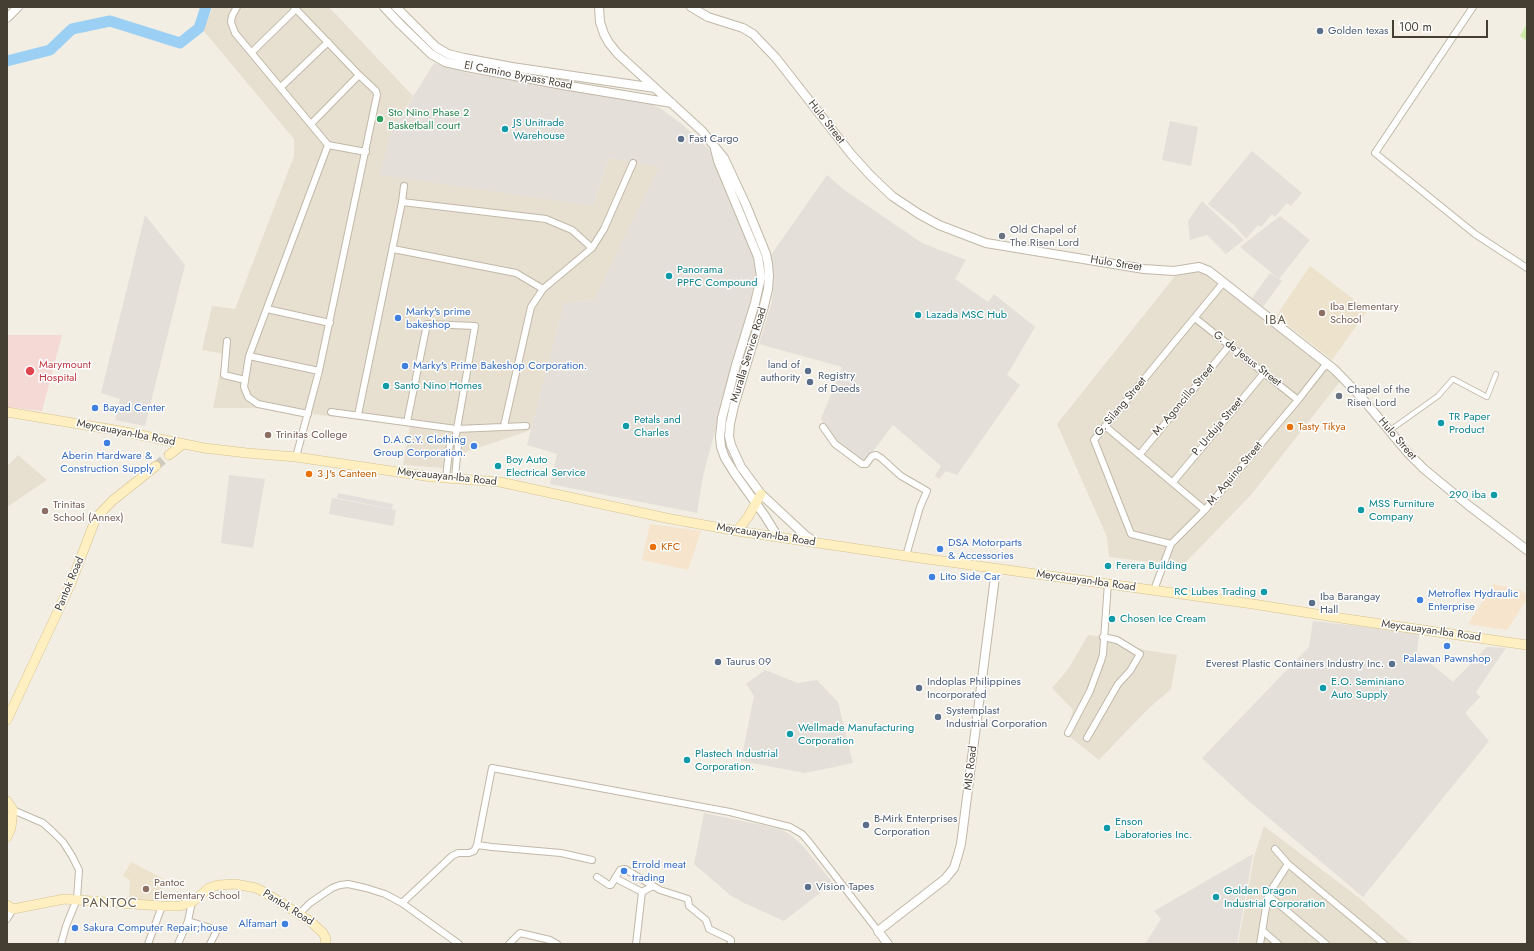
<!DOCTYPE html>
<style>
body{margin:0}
#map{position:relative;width:1534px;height:951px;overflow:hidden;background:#f3eee3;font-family:Jost,sans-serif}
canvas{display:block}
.frame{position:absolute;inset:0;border:8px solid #453e33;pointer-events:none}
.scale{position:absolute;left:1392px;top:20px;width:96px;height:18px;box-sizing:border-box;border:2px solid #453e33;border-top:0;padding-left:5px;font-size:12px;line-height:14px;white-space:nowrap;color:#453e33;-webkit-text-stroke:3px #fff;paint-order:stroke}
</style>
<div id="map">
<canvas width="1534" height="951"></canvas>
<div class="frame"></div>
<div class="scale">100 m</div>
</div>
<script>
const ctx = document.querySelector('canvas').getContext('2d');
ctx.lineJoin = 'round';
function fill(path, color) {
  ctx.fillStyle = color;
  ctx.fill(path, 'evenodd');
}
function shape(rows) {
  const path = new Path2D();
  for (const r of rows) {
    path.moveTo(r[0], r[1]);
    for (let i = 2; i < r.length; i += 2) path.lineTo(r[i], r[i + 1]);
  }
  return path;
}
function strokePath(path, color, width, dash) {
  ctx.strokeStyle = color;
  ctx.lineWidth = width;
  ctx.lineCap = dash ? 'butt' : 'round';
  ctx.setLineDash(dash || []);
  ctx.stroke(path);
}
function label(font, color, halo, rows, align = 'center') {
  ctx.font = font + ' Jost,sans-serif';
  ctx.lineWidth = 3;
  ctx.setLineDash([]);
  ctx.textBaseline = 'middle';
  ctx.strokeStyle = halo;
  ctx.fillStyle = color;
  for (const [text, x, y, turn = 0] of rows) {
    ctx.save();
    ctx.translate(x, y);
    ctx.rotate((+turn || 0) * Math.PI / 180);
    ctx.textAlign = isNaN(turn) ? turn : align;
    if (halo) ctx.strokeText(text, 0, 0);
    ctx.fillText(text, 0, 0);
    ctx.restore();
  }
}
fill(shape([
 [213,7,329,7,413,96,391,132,579,203,593,206,609,158,660,167,594,300,564,303,531,430,460,454,458,469,403,465,410,426,263,408,213,408,224,354,202,350,212,306,235,309,294,156,294,139,203,30],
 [1202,270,1342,379,1251,495,1182,566,1109,557,1107,537,1057,424,1175,276],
 [18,455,47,480,7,507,7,466],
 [1088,635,1118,638,1130,646,1145,650,1177,655,1171,689,1148,709,1099,760,1066,734,1073,710,1052,688,1069,668],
 [1264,826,1358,897,1412,944,1238,944,1254,857]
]), '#e7e0d1');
fill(shape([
 [650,524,701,531,688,570,642,560],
 [1494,584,1520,590,1527,595,1527,599,1507,630,1468,624]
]), '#f6e4cc');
fill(shape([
 [434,63,468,73,650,103,663,110,684,126,711,151,752,253,756,266,757,277,703,476,697,513,550,484,557,454,527,445,564,303,594,300,659,167,609,158,593,206,380,175,391,132],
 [1170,121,1198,127,1191,166,1162,160],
 [1252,151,1302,193,1291,206,1287,203,1275,217,1272,214,1261,227,1258,225,1246,239,1235,226,1208,204],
 [827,175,843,189,922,243,966,260,955,279,988,302,994,294,1035,327,1007,375,1020,385,957,475,946,471,939,479,935,476,941,466,893,425,864,463,836,443,821,419,842,367,759,344,772,301,774,275,771,255],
 [1202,201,1244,240,1226,254,1207,235,1190,240,1188,221],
 [145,215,185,265,145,426,115,420,120,399,101,393],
 [1280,216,1310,240,1279,279,1240,247],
 [1270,273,1282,281,1263,307,1252,298],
 [229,475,265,479,253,548,221,543],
 [332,498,396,510,393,526,329,514],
 [1313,621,1419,633,1417,652,1453,682,1487,647,1506,648,1476,692,1480,697,1465,713,1489,741,1363,897,1244,797,1202,758,1309,647],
 [765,670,798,683,817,680,838,702,853,763,805,773,741,761,754,696,746,684],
 [704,813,781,829,792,836,803,846,833,883,784,921,744,903,730,895,694,864],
 [1253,854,1237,944,1145,944,1161,919,1154,911]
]), '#e4dfd8');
fill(shape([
 [1310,266,1368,310,1332,360,1276,316],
 [131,862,166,880,158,903,129,898,130,880,123,876]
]), '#ede3cc');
fill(shape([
 [7,335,62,335,42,411,7,407]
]), '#f4d9d5');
fill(shape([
 [1527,24,1527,41,1520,36]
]), '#cdeaa9');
fill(shape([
 [338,493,393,504,392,509,337,498]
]), '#e3e0dc');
strokePath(shape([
 [7,61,50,50,72,29,110,21,180,43,199,28,206,7]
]), '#9bd0f4', 11);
strokePath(shape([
 [156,466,169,455]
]), '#d0cbc0', 9, [9, 4.5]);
const pedestrian = shape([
 [1389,431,1438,396,1453,379,1487,397,1496,374]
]);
const minor = shape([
 [237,7,232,16,231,22,235,33,328,145,366,152],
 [294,7,359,75,376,91,377,95,319,371,296,457],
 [1473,7,1375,153,1475,234,1527,268],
 [252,52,296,9],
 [281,87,328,42],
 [311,124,359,75],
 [402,202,404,186],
 [393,249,516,273,543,289],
 [267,309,330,323],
 [1195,318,1298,400],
 [227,341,224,375,245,380],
 [249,356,319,371],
 [331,412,456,429,526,426],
 [308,414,258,404,248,397,244,387,249,356,328,145],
 [358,415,402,202,546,219,572,230,592,248],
 [407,422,427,324,475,326,455,440,458,445,455,478],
 [504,426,531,307,543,289,592,248,604,229,633,163],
 [1105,426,1205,510],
 [823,427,835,444,862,464,866,464,872,456,876,455,881,458,901,476,927,491,920,507,906,556],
 [1140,454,1229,346],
 [446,477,450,443,455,440],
 [1173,482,1264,373],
 [1171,544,1131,534,1094,440,1223,283],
 [1154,590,1171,544,1205,510,1298,400,1327,363],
 [1068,733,1090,691,1101,661,1103,654,1108,583],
 [1087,738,1118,684,1130,671,1140,654,1117,640,1103,637],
 [13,810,43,823,53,832,63,842,72,856,79,870,77,899,66,926,61,944],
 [477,845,492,847,561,853,592,860],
 [1275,849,1288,864,1384,944],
 [597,877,609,885,611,885,620,870,625,869,660,890,688,899,689,906,706,920,709,929,728,938,731,940,731,944],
 [615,878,642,892,653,886],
 [1268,895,1326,944],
 [402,903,459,944],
 [299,914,310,903,332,888,340,885,348,884,366,888,385,894,402,903,452,856,458,853,469,853,474,851,477,845,492,768,730,812,790,827,802,834,809,842,878,931],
 [7,919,13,909],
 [188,921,217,930,210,944],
 [1263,931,1278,944],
 [148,944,162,906],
 [178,944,188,921,192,902],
 [509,944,520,933,550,940,557,944],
 [636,944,642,892],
 [1260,944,1268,895,1288,864]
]);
const tertiary = shape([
 [384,7,400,24,431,54,445,62,467,67,563,85,672,103],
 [396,7,436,47,448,54,464,58,512,67,655,88],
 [599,7,600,22,604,34,609,43,618,54,702,131,724,158,746,205,766,254,768,264,769,276,768,289,764,306,734,406,730,424,729,436,731,445,741,467,761,494,805,535,815,542],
 [691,7,708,17,743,28,753,34,776,58,851,154,870,175,892,196,919,214,939,225,986,243,1144,269,1174,271,1199,267,1209,271,1335,370,1362,398,1408,453,1424,469,1468,505,1527,550],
 [7,18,18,7],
 [715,149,718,161,758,257,761,277,755,303,736,365,722,418,720,437,721,447,725,458,735,474,765,516,778,537],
 [888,944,878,931,945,879,954,868,958,855,961,844,996,569]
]);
const secondary = shape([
 [7,412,121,431,204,448,247,453,296,457,432,477,500,482,666,518,737,531,906,556,1253,604,1347,619,1527,645],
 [169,455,183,444],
 [737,531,748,517,761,494],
 [7,720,71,583,96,518,112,501,156,466],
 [7,801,13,810,11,828,7,837],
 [7,905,13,909,64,899,162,906,180,906,192,902,209,888,218,885,235,884,256,888,264,892,310,921,323,933,326,939,325,944]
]);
strokePath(pedestrian, '#c1b8a8', 6);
strokePath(minor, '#c1b8a8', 8);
strokePath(tertiary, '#c1b8a8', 10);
strokePath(secondary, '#d5c290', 10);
strokePath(pedestrian, '#fff', 4.5);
strokePath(minor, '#fff', 6);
strokePath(tertiary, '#fff', 8);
strokePath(secondary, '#ffefc1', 9);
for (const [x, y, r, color] of [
 [1320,31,4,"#5c6f8a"],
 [380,119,4,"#2e9e5b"],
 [505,129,4,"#0f9aa8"],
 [681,139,4,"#5c6f8a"],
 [1002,236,4,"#6b7280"],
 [669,276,4,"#0f9aa8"],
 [1322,313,4,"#8d6e63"],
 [918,315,4,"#0f9aa8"],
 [398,318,4,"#3f7fe0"],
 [405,366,4,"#3f7fe0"],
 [30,371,5,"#e0444e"],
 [808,371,4,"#5c6f8a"],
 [810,382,4,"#5c6f8a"],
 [386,386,4,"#0f9aa8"],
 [1339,396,4,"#6b7280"],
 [95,408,4,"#3f7fe0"],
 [1441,423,4,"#0f9aa8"],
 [626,426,4,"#0f9aa8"],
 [1290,427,4,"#e8710a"],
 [268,435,4,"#8d6e63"],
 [107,443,4,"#3f7fe0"],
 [474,446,4,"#3f7fe0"],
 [498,466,4,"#0f9aa8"],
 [309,474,4,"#e8710a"],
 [1494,495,4,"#0f9aa8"],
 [1361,510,4,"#0f9aa8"],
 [45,511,4,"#8d6e63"],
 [653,547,4,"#e8710a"],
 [940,549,4,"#3f7fe0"],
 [1108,566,4,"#0f9aa8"],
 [932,577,4,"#3f7fe0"],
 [1264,592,4,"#0f9aa8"],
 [1420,600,4,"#3f7fe0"],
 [1312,603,4,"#5c6f8a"],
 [1112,619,4,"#0f9aa8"],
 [1447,646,4,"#3f7fe0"],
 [718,662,4,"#5c6f8a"],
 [1392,664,4,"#5c6f8a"],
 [919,688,4,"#5c6f8a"],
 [1323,688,4,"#0f9aa8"],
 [938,717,4,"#5c6f8a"],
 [790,734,4,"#0f9aa8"],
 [687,760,4,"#0f9aa8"],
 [866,825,4,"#5c6f8a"],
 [1107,828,4,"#0f9aa8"],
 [624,871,4,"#3f7fe0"],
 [808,887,4,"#5c6f8a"],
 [146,889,4,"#8d6e63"],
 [1216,897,4,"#0f9aa8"],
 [285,924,4,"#3f7fe0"],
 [75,928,4,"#3f7fe0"]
]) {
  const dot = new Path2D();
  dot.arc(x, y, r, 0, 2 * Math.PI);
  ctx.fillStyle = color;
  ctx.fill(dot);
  strokePath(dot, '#fff', 1.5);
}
label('11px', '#4e5e75', '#fff', [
 ["Golden texas",1328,31],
 ["Fast Cargo",689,139],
 ["land of",800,365,"right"],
 ["authority",800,378,"right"],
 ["Registry",818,376],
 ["of Deeds",818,389],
 ["Iba Barangay",1320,597],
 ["Hall",1320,610],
 ["Taurus 09",726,662],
 ["Everest Plastic Containers Industry Inc.",1384,664,"right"],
 ["Indoplas Philippines",927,682],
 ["Incorporated",927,695],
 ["Systemplast",946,711],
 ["Industrial Corporation",946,724],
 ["B-Mirk Enterprises",874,819],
 ["Corporation",874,832],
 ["Vision Tapes",816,887]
], 'left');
label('11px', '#453e33', '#fff', [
 ["El Camino Bypass Road",518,76,11],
 ["Hulo Street",826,122,52],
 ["Hulo Street",1116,264,9],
 ["Muralla Service Road",749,355,-73],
 ["G. de Jesus Street",1247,359,38],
 ["M. Agoncillo Street",1184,400,-50],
 ["G. Silang Street",1121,407,-50],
 ["P. Urduja Street",1218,427,-50],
 ["Meycauayan-Iba Road",126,433,11],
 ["Hulo Street",1397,439,49],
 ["M. Aquino Street",1235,474,-50],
 ["Meycauayan-Iba Road",447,477,6],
 ["Meycauayan-Iba Road",766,535,9],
 ["Meycauayan-Iba Road",1086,581,8],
 ["Pantok Road",70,584,-67],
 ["Meycauayan-Iba Road",1431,631,8],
 ["MIS Road",971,768,-83],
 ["Pantok Road",288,908,32]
]);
label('11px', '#27864d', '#fff', [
 ["Sto Nino Phase 2",388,113],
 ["Basketball court",388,126]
], 'left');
label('11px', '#0d838f', '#fff', [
 ["JS Unitrade",513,123],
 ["Warehouse",513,136],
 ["Panorama",677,270],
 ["PPFC Compound",677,283],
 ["Lazada MSC Hub",926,315],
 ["Santo Nino Homes",394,386],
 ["TR Paper",1449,417],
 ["Product",1449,430],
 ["Petals and",634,420],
 ["Charles",634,433],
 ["Boy Auto",506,460],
 ["Electrical Service",506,473],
 ["290 iba",1486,495,"right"],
 ["MSS Furniture",1369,504],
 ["Company",1369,517],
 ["Ferera Building",1116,566],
 ["RC Lubes Trading",1256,592,"right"],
 ["Chosen Ice Cream",1120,619],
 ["E.O. Seminiano",1331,682],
 ["Auto Supply",1331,695],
 ["Wellmade Manufacturing",798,728],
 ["Corporation",798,741],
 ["Plastech Industrial",695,754],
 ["Corporation.",695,767],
 ["Enson",1115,822],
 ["Laboratories Inc.",1115,835],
 ["Golden Dragon",1224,891],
 ["Industrial Corporation",1224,904]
], 'left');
label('11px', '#5b616d', '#fff', [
 ["Old Chapel of",1010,230],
 ["The Risen Lord",1010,243],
 ["Chapel of the",1347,390],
 ["Risen Lord",1347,403]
], 'left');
label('11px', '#785e54', '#fff', [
 ["Iba Elementary",1330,307],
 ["School",1330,320],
 ["Trinitas College",276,435],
 ["Trinitas",53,505],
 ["School (Annex)",53,518],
 ["Pantoc",154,883],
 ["Elementary School",154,896]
], 'left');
label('11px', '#366cbe', '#fff', [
 ["Marky's prime",406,312],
 ["bakeshop",406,325],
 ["Marky's Prime Bakeshop Corporation.",413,366],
 ["Bayad Center",103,408],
 ["D.A.C.Y. Clothing",466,440,"right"],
 ["Group Corporation.",466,453,"right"],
 ["Aberin Hardware &",107,456,"center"],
 ["Construction Supply",107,469,"center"],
 ["DSA Motorparts",948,543],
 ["& Accessories",948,556],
 ["Lito Side Car",940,577],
 ["Metroflex Hydraulic",1428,594],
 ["Enterprise",1428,607],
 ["Palawan Pawnshop",1447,659,"center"],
 ["Errold meat",632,865],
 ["trading",632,878],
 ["Alfamart",277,924,"right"],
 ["Sakura Computer Repair;house",83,928]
], 'left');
label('11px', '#be3a42', '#fff', [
 ["Marymount",39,365],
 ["Hospital",39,378]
], 'left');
label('11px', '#c56008', '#fff', [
 ["Tasty Tikya",1298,427],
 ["3 J's Canteen",317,474],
 ["KFC",661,547]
], 'left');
ctx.letterSpacing = '1px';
label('13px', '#685c4a', '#fff', [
 ["IBA",1276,321],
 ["PANTOC",110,904]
]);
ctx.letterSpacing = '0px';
</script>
